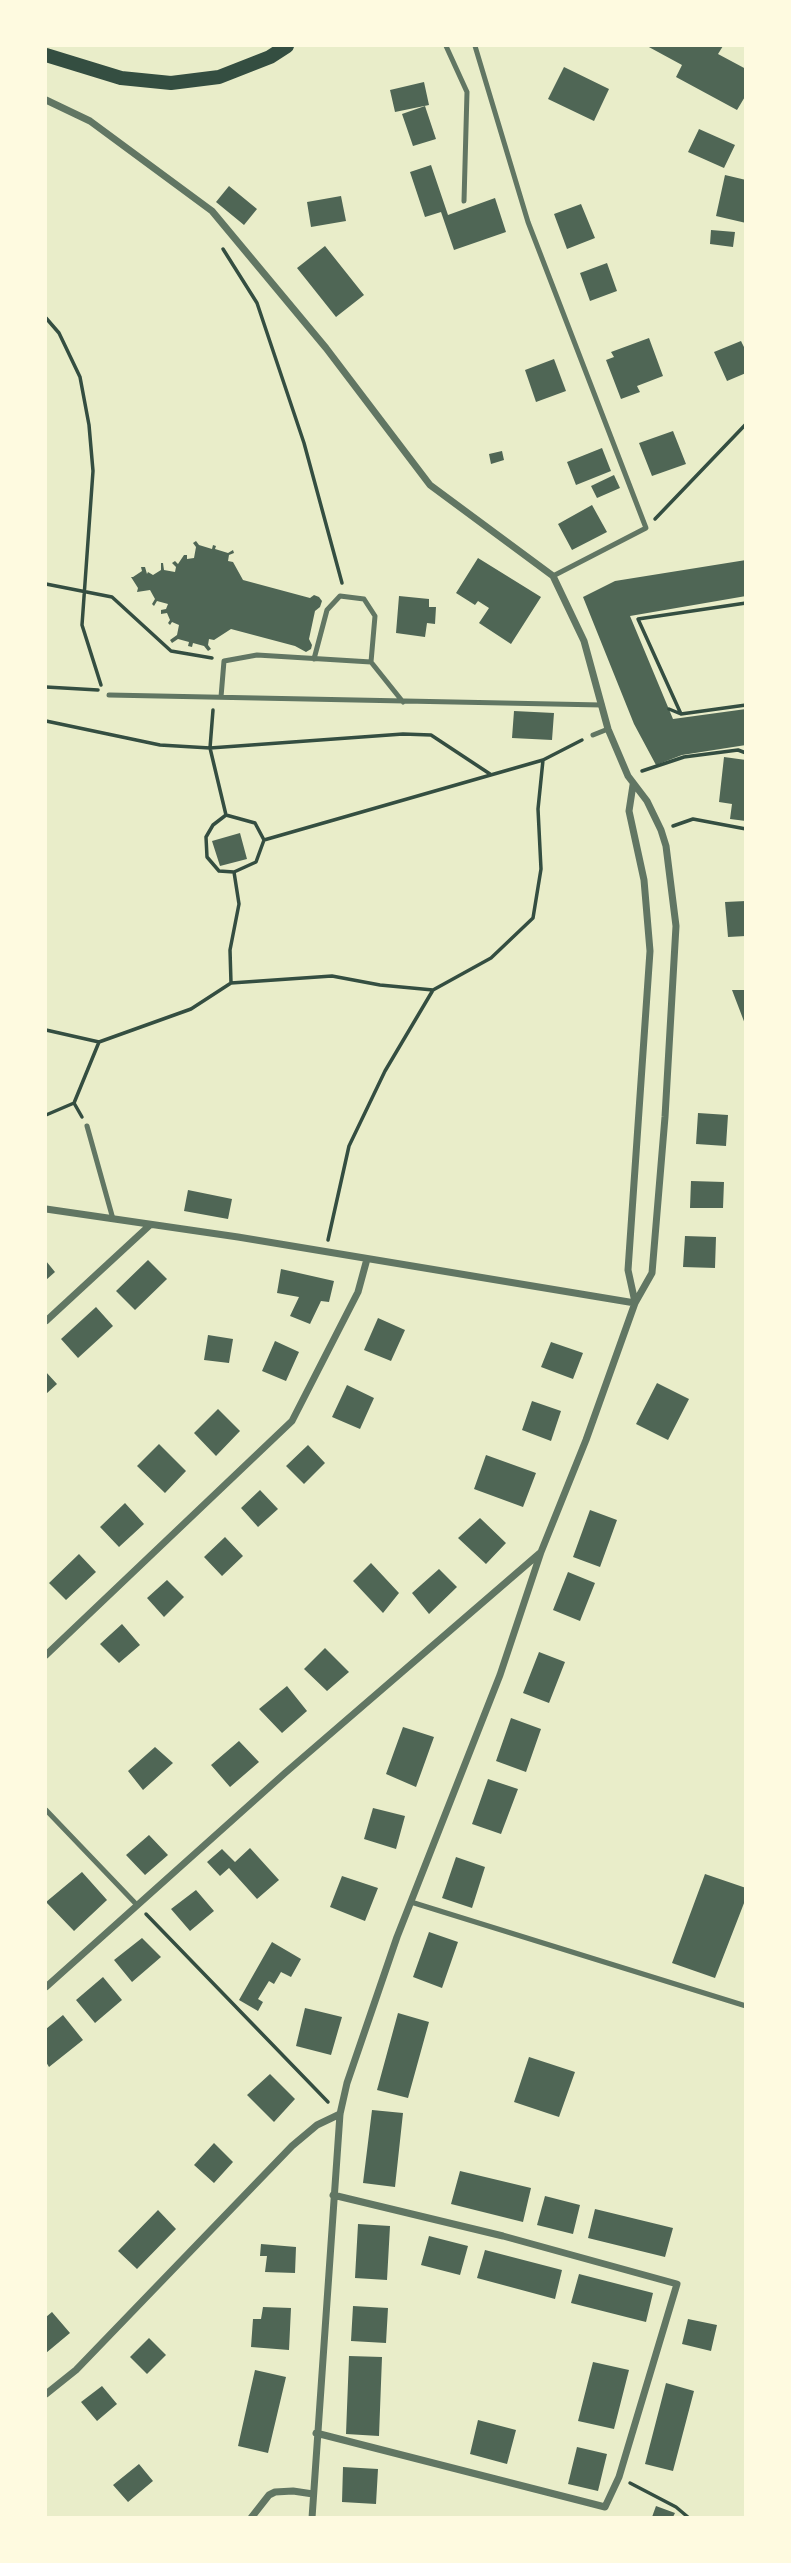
<!DOCTYPE html>
<style>
body{margin:0}
#map{position:relative;width:791px;height:2563px;overflow:hidden;background:#e9edc9;font-family:Helvetica,sans-serif}
canvas{display:block}
.frame{position:absolute;inset:0;border:47px solid #fefae0;pointer-events:none}
</style>
<div id="map">
<canvas width="791" height="2563"></canvas>
<div class="frame"></div>
</div>
<script>
const ctx = document.querySelector('canvas').getContext('2d');
ctx.lineJoin = 'round';
function fill(path, color) {
  ctx.fillStyle = color;
  ctx.fill(path, 'evenodd');
}
function shape(rows) {
  const path = new Path2D();
  for (const r of rows) {
    path.moveTo(r[0], r[1]);
    for (let i = 2; i < r.length; i += 2) path.lineTo(r[i], r[i + 1]);
  }
  return path;
}
function strokePath(path, color, width, dash) {
  ctx.strokeStyle = color;
  ctx.lineWidth = width;
  ctx.lineCap = dash ? 'butt' : 'round';
  ctx.setLineDash(dash || []);
  ctx.stroke(path);
}
fill(shape([
 [647,46,723,46,718,54,746,69,746,95,737,110,676,77,682,65],
 [564,67,609,89,594,121,548,99],
 [424,82,429,105,395,112,390,90],
 [425,106,436,139,413,146,402,114],
 [699,129,735,145,724,168,688,152],
 [431,165,448,215,495,198,506,232,454,250,441,212,425,217,410,172],
 [725,175,746,180,746,223,716,216],
 [229,186,257,209,244,225,216,202],
 [341,196,346,221,311,227,307,202],
 [581,204,595,238,567,249,554,214],
 [711,230,735,232,733,247,710,244],
 [325,246,364,295,336,317,297,268],
 [607,263,617,291,590,301,580,273],
 [649,338,663,376,637,386,640,392,621,399,606,360,614,357,611,352],
 [741,341,746,351,746,373,727,381,714,352],
 [554,359,566,391,536,402,525,370],
 [673,431,686,464,652,476,639,443],
 [602,448,611,471,576,485,567,462],
 [502,451,504,460,491,464,489,454],
 [614,475,620,488,597,498,591,486],
 [592,505,607,532,572,550,558,524],
 [196,541,199,545,212,549,213,545,216,546,215,549,228,553,233,550,234,553,229,555,228,561,233,562,243,580,310,598,314,595,319,597,322,601,320,607,315,611,309,639,312,645,311,649,306,652,295,646,231,629,214,640,209,639,208,645,211,649,208,651,204,646,193,643,192,647,188,646,189,642,178,639,172,643,170,640,177,635,179,625,172,622,170,625,168,623,170,620,167,613,161,614,161,610,166,609,168,604,157,601,154,606,152,604,155,599,150,590,137,592,138,588,131,577,133,577,142,571,141,567,145,567,147,574,148,572,153,575,161,570,161,563,163,563,164,570,175,572,176,567,172,563,175,561,178,564,184,555,187,555,187,559,194,558,196,547,193,543],
 [478,558,541,597,511,644,479,623,489,608,478,601,475,605,456,593],
 [746,560,746,596,630,616,673,719,746,709,746,745,682,755,656,765,634,724,583,597,615,581],
 [399,596,429,599,429,607,436,607,435,624,427,623,425,637,396,633],
 [514,711,554,713,552,740,512,738],
 [724,757,746,760,746,821,730,819,732,804,719,802],
 [240,833,247,859,220,866,212,841],
 [746,901,746,936,728,937,725,902],
 [732,990,746,990,746,1024,745,1024],
 [698,1113,728,1115,726,1146,696,1144],
 [691,1181,724,1182,723,1208,690,1208],
 [188,1190,232,1199,228,1219,184,1211],
 [685,1236,716,1237,715,1268,683,1267],
 [148,1260,167,1279,135,1310,116,1291],
 [46,1261,55,1272,46,1280],
 [281,1269,334,1281,329,1302,321,1301,310,1324,290,1316,299,1297,277,1293],
 [96,1307,113,1326,78,1358,61,1339],
 [378,1318,405,1330,391,1361,364,1350],
 [208,1335,233,1339,229,1363,204,1360],
 [275,1341,299,1352,286,1381,262,1371],
 [551,1342,583,1353,573,1379,541,1367],
 [46,1372,57,1384,46,1394],
 [657,1383,689,1399,668,1440,636,1424],
 [347,1385,374,1398,360,1429,332,1417],
 [532,1401,561,1411,551,1441,522,1430],
 [218,1409,240,1431,216,1456,194,1433],
 [159,1444,186,1471,165,1493,137,1466],
 [308,1445,325,1463,304,1484,286,1466],
 [486,1455,536,1473,523,1507,474,1489],
 [260,1490,278,1509,258,1527,241,1508],
 [125,1503,144,1524,119,1547,100,1527],
 [590,1510,617,1520,600,1567,573,1557],
 [480,1518,506,1543,486,1564,458,1538],
 [225,1537,243,1556,222,1576,204,1557],
 [79,1554,96,1572,66,1600,49,1583],
 [371,1563,399,1593,383,1613,353,1581],
 [439,1569,457,1587,429,1614,412,1593],
 [568,1572,595,1583,580,1621,553,1610],
 [167,1580,184,1597,164,1617,147,1598],
 [122,1624,140,1645,119,1663,100,1644],
 [325,1648,349,1672,327,1691,304,1669],
 [539,1652,565,1662,549,1703,523,1693],
 [287,1686,307,1711,282,1733,259,1709],
 [511,1718,541,1729,526,1772,496,1761],
 [403,1727,434,1737,416,1787,386,1774],
 [239,1741,259,1762,230,1787,211,1765],
 [155,1747,173,1763,143,1790,128,1771],
 [488,1779,518,1789,501,1834,472,1824],
 [373,1808,405,1816,396,1849,364,1839],
 [149,1835,168,1855,145,1875,126,1855],
 [250,1848,279,1880,257,1899,229,1868,220,1876,207,1862,222,1849,235,1862],
 [456,1857,485,1867,472,1908,442,1898],
 [82,1872,107,1900,74,1931,46,1902],
 [705,1874,746,1888,746,1898,715,1978,672,1963],
 [342,1876,378,1888,365,1921,330,1907],
 [196,1890,214,1911,190,1931,171,1909],
 [429,1932,458,1942,442,1988,413,1977],
 [142,1938,161,1957,132,1982,114,1960],
 [272,1942,301,1959,291,1977,281,1972,274,1984,269,1981,258,1999,263,2002,258,2011,239,2000],
 [103,1977,122,2000,95,2023,76,2000],
 [305,2008,342,2017,331,2055,296,2046],
 [398,2013,429,2022,408,2098,377,2090],
 [63,2015,83,2040,49,2067,46,2062,46,2029],
 [529,2057,575,2072,559,2117,514,2102],
 [270,2074,295,2099,274,2122,247,2095],
 [372,2110,403,2113,395,2187,363,2183],
 [214,2143,233,2162,214,2183,194,2165],
 [460,2171,531,2188,523,2222,451,2204],
 [545,2196,580,2205,573,2234,537,2225],
 [595,2209,673,2228,665,2257,588,2238],
 [158,2210,176,2229,137,2269,118,2251],
 [358,2224,390,2226,387,2280,355,2278],
 [429,2236,468,2246,460,2275,421,2265],
 [261,2244,296,2247,295,2273,265,2272,267,2256,260,2256],
 [485,2250,562,2270,555,2299,477,2278],
 [579,2274,653,2293,646,2322,571,2303],
 [353,2306,388,2308,386,2343,351,2341],
 [263,2307,291,2308,289,2350,251,2347,253,2319,261,2319],
 [52,2312,70,2333,46,2353,46,2317],
 [688,2319,717,2325,711,2351,682,2344],
 [149,2338,166,2355,147,2374,130,2357],
 [349,2356,382,2357,379,2436,346,2434],
 [593,2362,629,2370,614,2429,578,2421],
 [255,2370,286,2377,268,2453,238,2446],
 [666,2383,694,2391,673,2471,645,2464],
 [102,2386,117,2404,97,2421,81,2402],
 [478,2420,516,2430,507,2464,470,2454],
 [577,2447,607,2454,598,2491,568,2484],
 [139,2464,153,2481,128,2502,113,2485],
 [343,2467,378,2469,376,2504,342,2502],
 [656,2506,675,2513,673,2517,652,2517]
]), '#4f6655');
strokePath(shape([
 [223,249,257,303,304,443,342,583],
 [46,318,59,333,80,377,89,425,93,471,82,625,101,685],
 [655,519,746,424],
 [46,584,112,597,171,651,212,658],
 [46,687,98,690],
 [669,709,681,714,746,705],
 [213,710,210,748,226,815,213,825,206,837,207,857,219,871,234,872,256,862,264,840,255,823,226,815],
 [681,714,638,619,746,603],
 [46,721,160,745,210,748,403,734,431,735,490,774],
 [642,771,684,757,738,750,746,753],
 [673,826,693,819,746,829],
 [264,840,543,760,582,740],
 [231,983,332,976,380,985,433,990],
 [46,1030,99,1042],
 [74,1103,82,1117],
 [46,1115,74,1103,99,1042,191,1009,231,983,230,950,239,904,234,872],
 [328,1240,349,1146,385,1071,433,990,491,958,533,918,541,869,538,809,543,760],
 [146,1914,328,2102],
 [630,2483,676,2507,689,2518]
]), '#344e41', 3.5);
strokePath(shape([
 [446,46,467,92,464,201],
 [475,46,528,222,646,528,553,576],
 [314,659,327,610,340,596,364,599,375,616,371,662],
 [109,695,602,705],
 [221,697,224,661,257,655,371,662,403,702],
 [593,735,608,729],
 [87,1126,113,1219],
 [46,1810,137,1905],
 [411,1902,746,2006]
]), '#617663', 5);
strokePath(shape([
 [46,100,90,121,212,211,326,348,430,485,553,576,584,641,608,729,628,776,647,801,661,830,666,846,676,926,665,1117,652,1273,635,1303,586,1440,541,1552,500,1675,397,1937,347,2083,340,2114,312,2518],
 [633,785,629,811,644,880,650,951,628,1270,635,1302],
 [46,1209,238,1237,635,1303],
 [46,1321,150,1225],
 [46,1655,292,1421,358,1292,367,1259],
 [46,1987,285,1773,540,1553],
 [46,2394,76,2370,292,2146,317,2125,340,2114],
 [316,2433,605,2507,619,2477,677,2284,503,2236,333,2195],
 [251,2518,269,2495,275,2492,293,2491,313,2494]
]), '#617663', 7);
strokePath(shape([
 [46,55,121,78,171,83,219,77,270,57,287,46]
]), '#344e41', 14);
</script>
